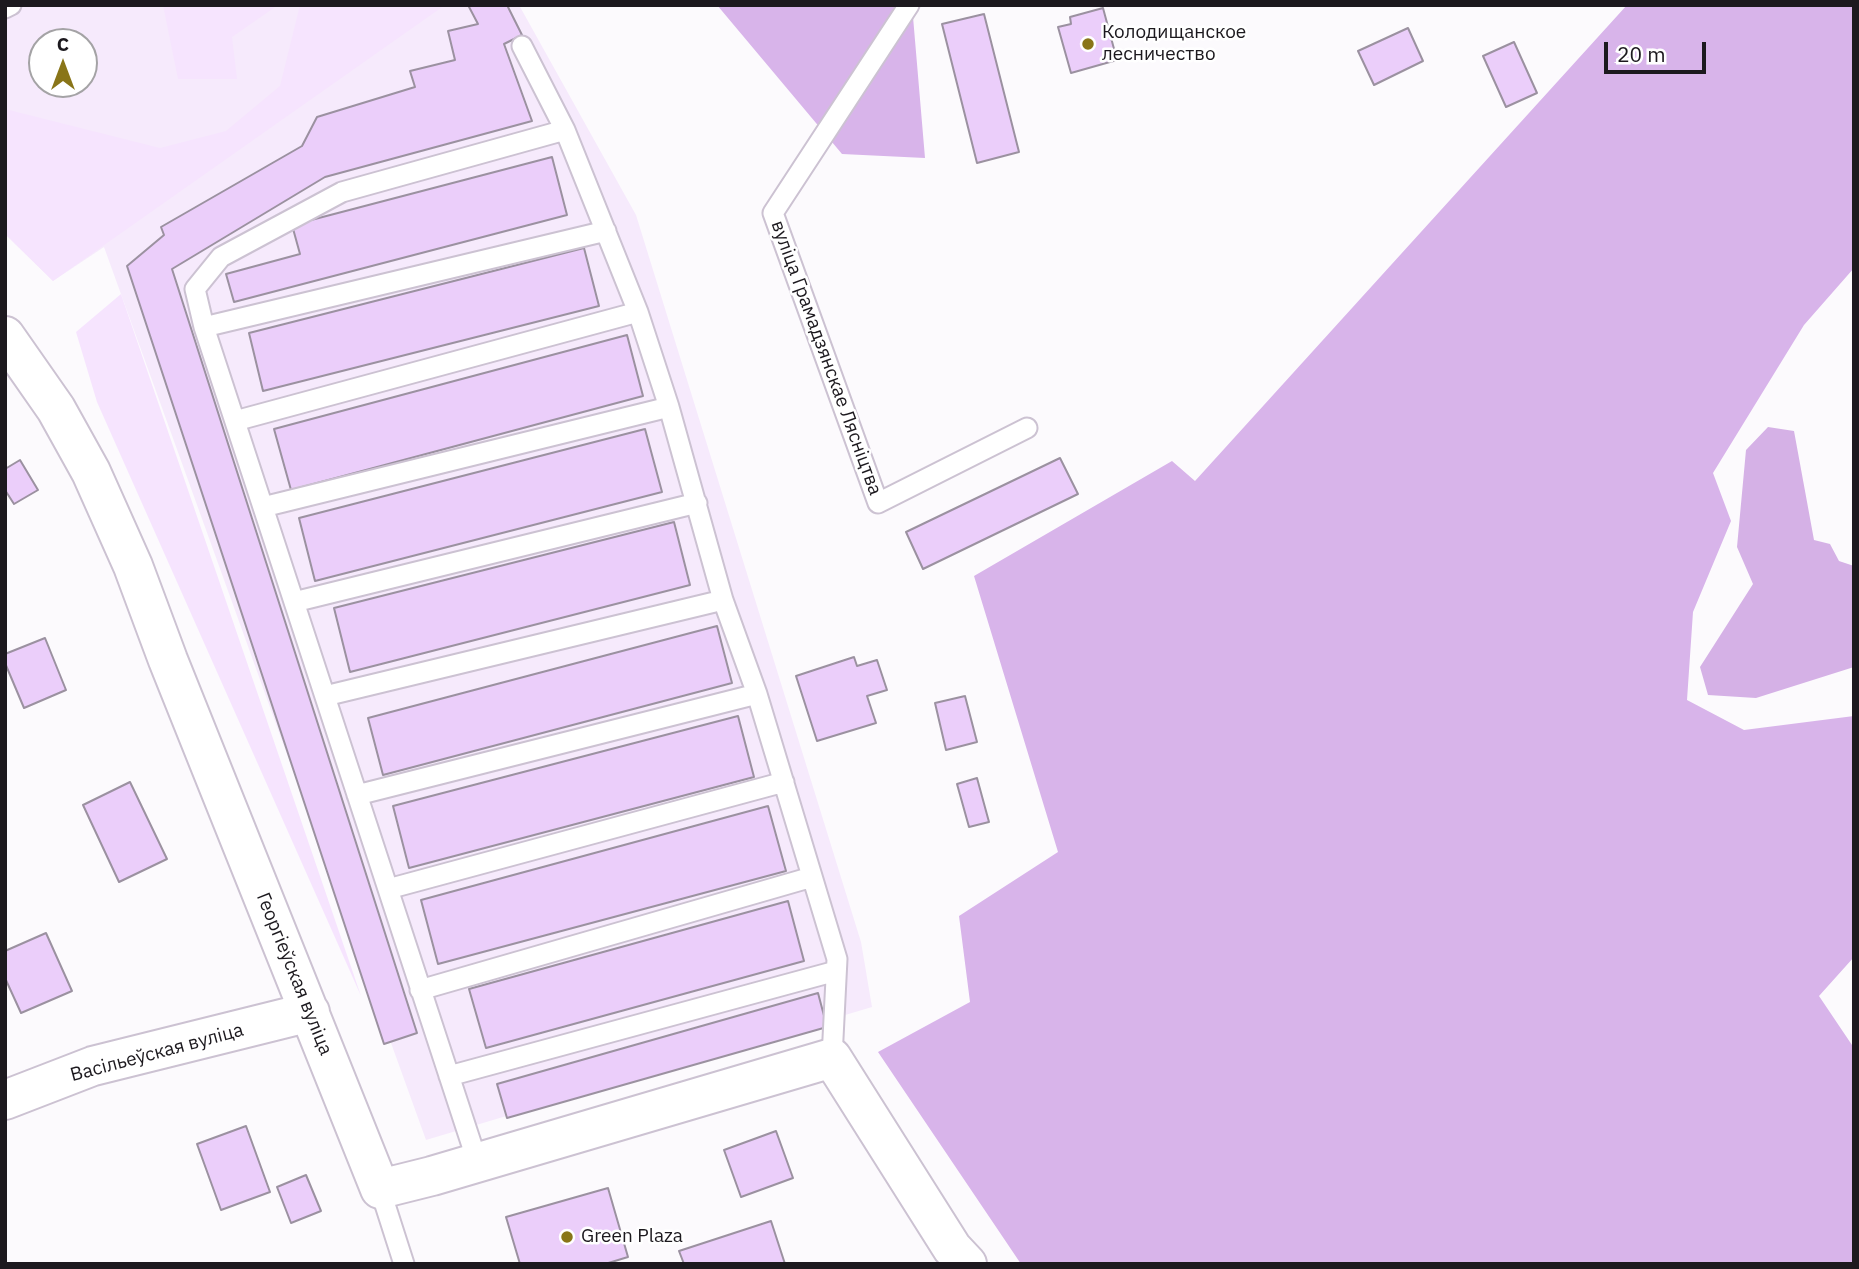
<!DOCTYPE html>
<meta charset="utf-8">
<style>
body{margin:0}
#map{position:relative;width:1859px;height:1269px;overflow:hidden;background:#fcfafd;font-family:"IBM Plex Sans",sans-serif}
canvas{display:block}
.frame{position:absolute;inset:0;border:7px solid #1c191e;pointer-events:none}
.north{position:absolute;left:28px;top:28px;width:70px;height:70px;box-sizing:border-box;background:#fff;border:2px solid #a4a3a5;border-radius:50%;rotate:0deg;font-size:19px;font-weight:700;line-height:28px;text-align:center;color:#1c191e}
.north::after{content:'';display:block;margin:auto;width:24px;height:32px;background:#897518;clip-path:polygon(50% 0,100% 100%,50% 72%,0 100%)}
.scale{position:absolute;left:1604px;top:42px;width:102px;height:32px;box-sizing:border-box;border:4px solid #1c191e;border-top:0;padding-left:9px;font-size:21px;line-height:24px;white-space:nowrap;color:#1c191e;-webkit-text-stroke:5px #fff;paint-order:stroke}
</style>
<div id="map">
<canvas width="1859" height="1269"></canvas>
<div class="frame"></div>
<div class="north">С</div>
<div class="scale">20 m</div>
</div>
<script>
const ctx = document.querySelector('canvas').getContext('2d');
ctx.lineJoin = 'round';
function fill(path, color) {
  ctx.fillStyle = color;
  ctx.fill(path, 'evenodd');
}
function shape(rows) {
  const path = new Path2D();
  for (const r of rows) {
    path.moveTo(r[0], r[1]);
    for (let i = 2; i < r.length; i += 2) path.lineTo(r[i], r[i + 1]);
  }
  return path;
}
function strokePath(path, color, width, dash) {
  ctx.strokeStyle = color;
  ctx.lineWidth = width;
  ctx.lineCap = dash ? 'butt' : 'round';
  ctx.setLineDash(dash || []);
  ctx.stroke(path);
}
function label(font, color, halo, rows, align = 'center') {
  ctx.font = font + ' "IBM Plex Sans",sans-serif';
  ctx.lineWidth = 5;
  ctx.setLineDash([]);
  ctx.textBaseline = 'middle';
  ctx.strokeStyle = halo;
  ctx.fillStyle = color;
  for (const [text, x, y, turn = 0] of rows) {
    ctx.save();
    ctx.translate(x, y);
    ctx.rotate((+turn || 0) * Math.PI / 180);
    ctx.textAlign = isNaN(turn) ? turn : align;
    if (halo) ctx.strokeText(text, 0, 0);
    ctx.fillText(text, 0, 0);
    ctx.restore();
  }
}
fill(shape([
 [5,5,519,5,636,215,861,942,872,1007,426,1140,104,247,53,281,5,234],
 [42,42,84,42,84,84,42,84]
]), '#f6eafc');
fill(shape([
 [163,5,278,5,232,37,237,79,178,79],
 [300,5,445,5,53,281,5,234,5,109,160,148,226,131,280,86],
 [121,294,361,996,97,402,76,332]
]), '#f6e4fe');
fill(shape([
 [717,5,912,5,925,158,842,154],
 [1627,5,1854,5,1854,268,1804,325,1713,473,1731,521,1693,612,1687,700,1744,730,1854,716,1854,957,1819,996,1854,1048,1854,1264,1021,1264,878,1052,970,1002,959,916,1058,852,974,576,1172,461,1195,481]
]), '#d8b4ea');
fill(shape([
 [1768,427,1794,431,1814,540,1830,544,1839,561,1854,566,1854,667,1756,698,1708,695,1700,667,1753,584,1737,547,1746,450]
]), '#d5b1e6');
const building = shape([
 [468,5,507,5,522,35,504,44,532,121,325,177,172,269,417,1033,384,1044,127,266,164,235,161,227,302,146,317,117,415,87,410,71,455,60,448,31,478,24,468,5],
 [1103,8,1117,60,1071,73,1058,27,1071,24,1070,17,1103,8],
 [984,14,1019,152,977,163,942,24,984,14],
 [1408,28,1423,61,1374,85,1358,51,1408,28],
 [1514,42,1537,93,1506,107,1483,56,1514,42],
 [552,157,567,215,234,302,226,274,300,254,292,225,552,157],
 [584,248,599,306,263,391,249,333,584,248],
 [627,335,643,396,291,490,274,429,627,335],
 [645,429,662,492,315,581,299,518,645,429],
 [1060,458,1078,494,923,569,906,532,1060,458],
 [20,460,38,490,14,504,5,490,5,469,20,460],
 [674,522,690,585,350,672,334,608,674,522],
 [717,626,732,683,383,775,368,718,717,626],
 [45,638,66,690,24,708,5,663,5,654,45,638],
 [854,657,857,666,877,660,887,690,867,696,876,723,817,741,796,676,854,657],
 [965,696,977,742,946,750,935,703,965,696],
 [738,716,754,777,409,868,393,806,738,716],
 [977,778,989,822,969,827,957,784,977,778],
 [130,782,167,859,119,882,83,805,130,782],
 [768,806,786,871,438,964,421,900,768,806],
 [788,901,804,961,486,1048,469,989,788,901],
 [46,933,72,991,21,1013,5,978,5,951,46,933],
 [818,993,827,1027,507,1118,497,1084,818,993],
 [246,1126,270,1192,221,1210,197,1144,246,1126],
 [776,1131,793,1178,741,1197,724,1150,776,1131],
 [306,1175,321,1211,291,1223,277,1187,306,1175],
 [608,1188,628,1257,605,1264,520,1264,506,1217,608,1188],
 [771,1221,785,1264,684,1264,679,1251,771,1221]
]);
fill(building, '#ebcefa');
strokePath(building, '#9b91a0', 2);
const lane = shape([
 [909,5,773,213,878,503,1027,428],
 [5,8,11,5],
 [522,46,565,130,638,312,669,407,723,600,757,694,837,959,832,1058],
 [204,327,606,231],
 [235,421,638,312],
 [263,507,669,407],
 [294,602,697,503],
 [325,696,723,600],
 [357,795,757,694],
 [388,889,784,782],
 [420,990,812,877],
 [449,1076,836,971],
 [477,1161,204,327,195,289,221,257,342,192,565,130],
 [380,1189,404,1264]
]);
const street = shape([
 [5,336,56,409,91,472,133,566,168,660,380,1189,432,1176,832,1058,952,1248,967,1264],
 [5,1100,93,1066,310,1012]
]);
strokePath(lane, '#ccc2d2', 23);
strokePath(street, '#ccc2d2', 42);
strokePath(lane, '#fff', 19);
strokePath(street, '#fff', 38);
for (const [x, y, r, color] of [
 [1088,44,7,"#897518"],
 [567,1237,7,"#897518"]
]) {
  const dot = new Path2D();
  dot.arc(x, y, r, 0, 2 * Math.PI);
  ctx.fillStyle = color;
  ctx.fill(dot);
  strokePath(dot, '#fff', 2.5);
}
label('19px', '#1c191e', '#fff', [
 ["Колодищанское",1102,33],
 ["лесничество",1102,55],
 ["Green Plaza",581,1237]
], 'left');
label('19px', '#1c191e', '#fff', [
 ["вуліца Грамадзянскае Лясніцтва",826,358,70],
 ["Георгіеўская вуліца",294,974,68],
 ["Васільеўская вуліца",157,1053,-15]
]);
</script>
